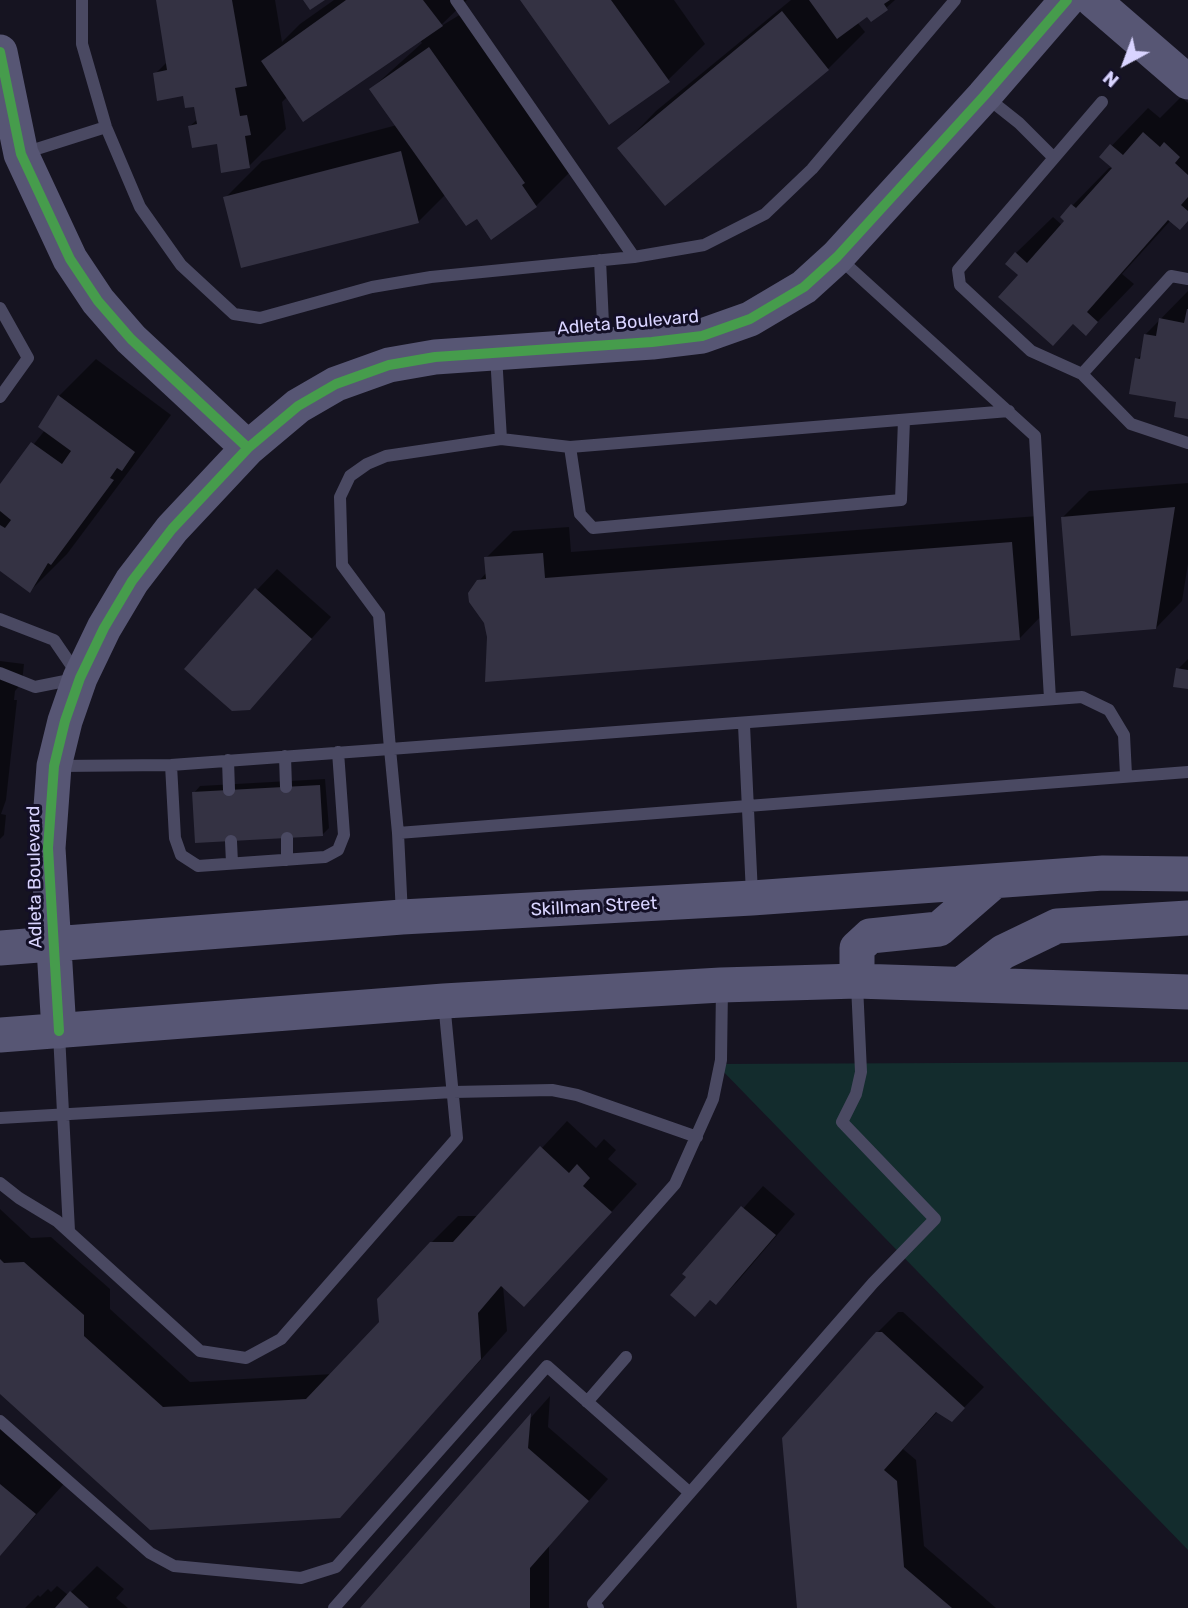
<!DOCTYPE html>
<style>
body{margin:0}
#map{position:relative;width:1188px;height:1608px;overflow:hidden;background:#161421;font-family:Rubik,sans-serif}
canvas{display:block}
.north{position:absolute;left:1090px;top:28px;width:70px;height:70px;-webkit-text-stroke:5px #130f26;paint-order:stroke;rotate:221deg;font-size:19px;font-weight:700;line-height:28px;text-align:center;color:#d9d4ff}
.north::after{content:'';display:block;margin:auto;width:24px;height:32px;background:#d9d4ff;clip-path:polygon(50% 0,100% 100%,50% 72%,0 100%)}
</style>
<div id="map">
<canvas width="1188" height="1608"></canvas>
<div class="north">N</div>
</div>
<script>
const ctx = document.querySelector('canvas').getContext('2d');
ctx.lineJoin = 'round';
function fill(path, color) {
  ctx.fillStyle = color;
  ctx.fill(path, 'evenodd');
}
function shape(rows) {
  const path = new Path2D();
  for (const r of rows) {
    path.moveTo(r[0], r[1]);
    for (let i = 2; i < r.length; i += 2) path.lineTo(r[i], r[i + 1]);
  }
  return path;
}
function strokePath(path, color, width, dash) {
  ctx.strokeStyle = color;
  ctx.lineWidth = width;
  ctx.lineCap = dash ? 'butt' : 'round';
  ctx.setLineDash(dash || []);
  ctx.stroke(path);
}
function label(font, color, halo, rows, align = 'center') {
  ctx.font = font + ' Rubik,sans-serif';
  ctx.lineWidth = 6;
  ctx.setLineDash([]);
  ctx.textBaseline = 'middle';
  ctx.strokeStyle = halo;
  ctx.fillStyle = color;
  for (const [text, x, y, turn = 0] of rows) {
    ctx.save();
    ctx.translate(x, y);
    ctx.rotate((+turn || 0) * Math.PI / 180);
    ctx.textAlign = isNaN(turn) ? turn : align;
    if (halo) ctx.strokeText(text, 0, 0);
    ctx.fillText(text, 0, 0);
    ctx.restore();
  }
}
fill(shape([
 [1188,1062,1188,1550,716,1064]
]), '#132c2d');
fill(shape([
 [158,0,275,0,282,42,300,24,334,0,467,0,438,28,466,11,573,169,536,206,492,237,477,216,446,194,418,222,225,198,262,161,397,125,371,89,422,43,420,40,288,96,282,102,286,129,249,166,218,142,190,126,198,119,195,105,155,74,168,61],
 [522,0,674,0,705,44,668,80],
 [791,0,895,0,886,8,868,14,857,22,865,32,828,69,665,203,620,148,656,111],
 [1181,97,1188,103,1188,220,1171,220,1122,274,1134,284,1086,334,1074,323,1053,344,1020,275,1016,253,1053,217,1062,225,1066,221,1062,217,1073,205,1109,168,1114,168,1101,157,1148,108,1160,118],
 [1188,291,1188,417,1178,401,1137,359,1142,354,1145,335],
 [96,359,171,415,67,554,30,591,0,569,0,487,45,430,59,396],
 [1188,483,1188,564,1182,601,1156,628,1063,517,1089,491],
 [1038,516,1045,612,1019,639,489,637,479,581,487,572,486,558,513,531,569,527,571,552],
 [277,569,331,617,249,708,257,590],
 [1188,659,1188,687,1178,669],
 [0,661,24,664,22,683,15,691,14,700,17,700,6,800,1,814,6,815,4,835,0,839],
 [325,779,329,828,322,835,194,793,200,786],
 [567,1121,596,1148,604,1139,616,1150,608,1159,637,1184,551,1278,503,1286,507,1331,339,1516,0,1391,0,1209,31,1238,51,1237,110,1289,110,1309,190,1382,333,1374,380,1323,431,1243,458,1216,479,1216],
 [763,1186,795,1214,737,1282,716,1303,712,1298,695,1315,688,1277,685,1274],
 [898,1312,903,1312,984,1387,952,1420,938,1411,903,1449,916,1460,924,1546,996,1608,799,1608,877,1333],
 [550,1396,548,1427,608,1479,549,1546,549,1608,362,1608],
 [0,1416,71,1476,0,1555],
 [97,1566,124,1589,116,1598,128,1608,25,1608,38,1595,40,1597,48,1589,51,1592,57,1586,68,1595]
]), '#0007');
fill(shape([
 [156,0,232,0,247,86,235,88,240,116,247,115,251,135,245,136,250,168,221,173,217,144,192,148,188,126,197,124,194,107,185,108,183,96,157,101,153,73,167,70],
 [303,0,325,0,310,10],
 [346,0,423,0,443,26,303,122,261,61],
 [520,0,611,0,670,82,609,125],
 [809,0,890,0,884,4,888,10,871,22,867,17,837,39],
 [782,11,829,70,665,206,617,148],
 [429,47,525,183,522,185,537,207,491,240,477,219,466,226,369,89],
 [1143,132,1160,147,1164,142,1180,157,1175,163,1188,175,1188,197,1181,205,1188,211,1188,221,1180,230,1168,220,1087,312,1098,322,1086,336,1073,324,1053,346,998,297,1018,275,1005,264,1015,252,1027,263,1064,221,1060,217,1071,204,1076,208,1112,168,1099,157,1110,144,1123,155],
 [401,151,419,223,241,268,223,197],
 [1187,309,1188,309,1188,419,1174,417,1176,402,1129,394,1135,358,1140,359,1144,334,1156,336,1159,318,1184,323],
 [58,395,135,452,122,471,117,468,110,478,114,480,51,565,48,563,30,593,0,571,0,525,5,528,11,520,0,511,0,484,31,442,62,464,71,451,38,427],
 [1175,507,1156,629,1071,636,1061,517],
 [1012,542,1020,640,485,682,487,637,484,623,469,602,468,593,477,580,486,579,484,557,543,553,545,578],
 [255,588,312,639,250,710,232,711,184,669],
 [1176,668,1188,670,1188,689,1173,687],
 [320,785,323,836,195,843,192,792],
 [540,1146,569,1173,577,1164,590,1178,583,1186,612,1212,524,1307,501,1286,478,1313,481,1359,340,1518,150,1530,0,1394,0,1259,4,1263,24,1262,84,1315,84,1336,163,1407,306,1399,379,1322,377,1299,430,1242,453,1242],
 [741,1206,776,1235,716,1305,710,1300,695,1317,670,1295,686,1277,682,1274],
 [876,1332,882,1332,965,1408,952,1422,936,1412,884,1470,897,1481,904,1567,952,1608,797,1608,782,1438],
 [531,1413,528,1448,589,1501,530,1568,530,1608,360,1608],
 [0,1484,36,1514,0,1556],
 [70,1591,89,1608,55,1608]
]), '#343243');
strokePath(shape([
 [82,0,82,44,106,127,140,207,181,265,234,314,260,318,372,287,431,277,634,257,704,245,765,214,812,169,955,0],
 [456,0,634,257],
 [985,96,1019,123,1054,158,1102,102],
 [24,153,106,127],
 [1054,158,958,270,960,285,1031,351,1082,374],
 [840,259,1035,436,1050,699],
 [600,260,604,345],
 [1188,279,1171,276,1082,374,1131,424,1188,443],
 [0,308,28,358,0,397],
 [496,355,501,439,570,447,1009,411],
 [501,439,386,456,367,464,350,476,340,497,342,565,379,615,390,749,1082,697,1109,710,1124,735,1126,775],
 [570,447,580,514,593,528,901,500,904,420],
 [0,619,54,640,80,678,35,687,0,673],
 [744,725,752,894],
 [285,756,286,787],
 [228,760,229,790],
 [171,765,175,838,181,855,198,866,325,857,338,850,344,835,338,752],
 [58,766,171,765,390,749,398,833],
 [287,838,287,860],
 [231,841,232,863],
 [402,915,398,833,1188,772],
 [59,1034,69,1231],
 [0,1118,453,1092,552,1090,577,1095,697,1137],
 [0,1183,19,1198,57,1221,200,1351,246,1358,281,1339,457,1138,444,1002],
 [587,1402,626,1357],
 [0,1421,150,1553,174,1566,301,1578,336,1567,675,1184,713,1099,721,1060,722,987],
 [334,1608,547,1366,690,1493],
 [598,1608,593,1604,873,1283,935,1219,842,1122,856,1094,861,1072,857,985]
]), '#4a4962', 12);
strokePath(shape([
 [1093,0,1188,82],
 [0,52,21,154,70,259,98,301,131,339,248,448],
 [0,948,402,917,752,898,1103,873,1188,874],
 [857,981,857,948,870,936,939,929,992,883],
 [962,984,1003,952,1057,926,1188,918],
 [59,1031,48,848,54,766,65,721,80,678,104,628,132,581,172,529,248,448,298,406,336,384,389,365,435,357,652,342,702,336,750,319,804,287,837,257,984,96,1067,0],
 [0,1035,444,1001,721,985,857,981,1188,992]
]), '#575674', 35);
strokePath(shape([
 [0,52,21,154,70,259,98,301,131,339,248,448],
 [59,1031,48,848,54,766,65,721,80,678,104,628,132,581,172,529,248,448,298,406,336,384,389,365,435,357,652,342,702,336,750,319,804,287,837,257,984,96,1067,0]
]), '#469c4c', 10);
label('18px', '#d9d4ff', '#130f26', [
 ["Adleta Boulevard",628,323,-5],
 ["Adleta Boulevard",35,877,-91],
 ["Skillman Street",594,907,-3]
]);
</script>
